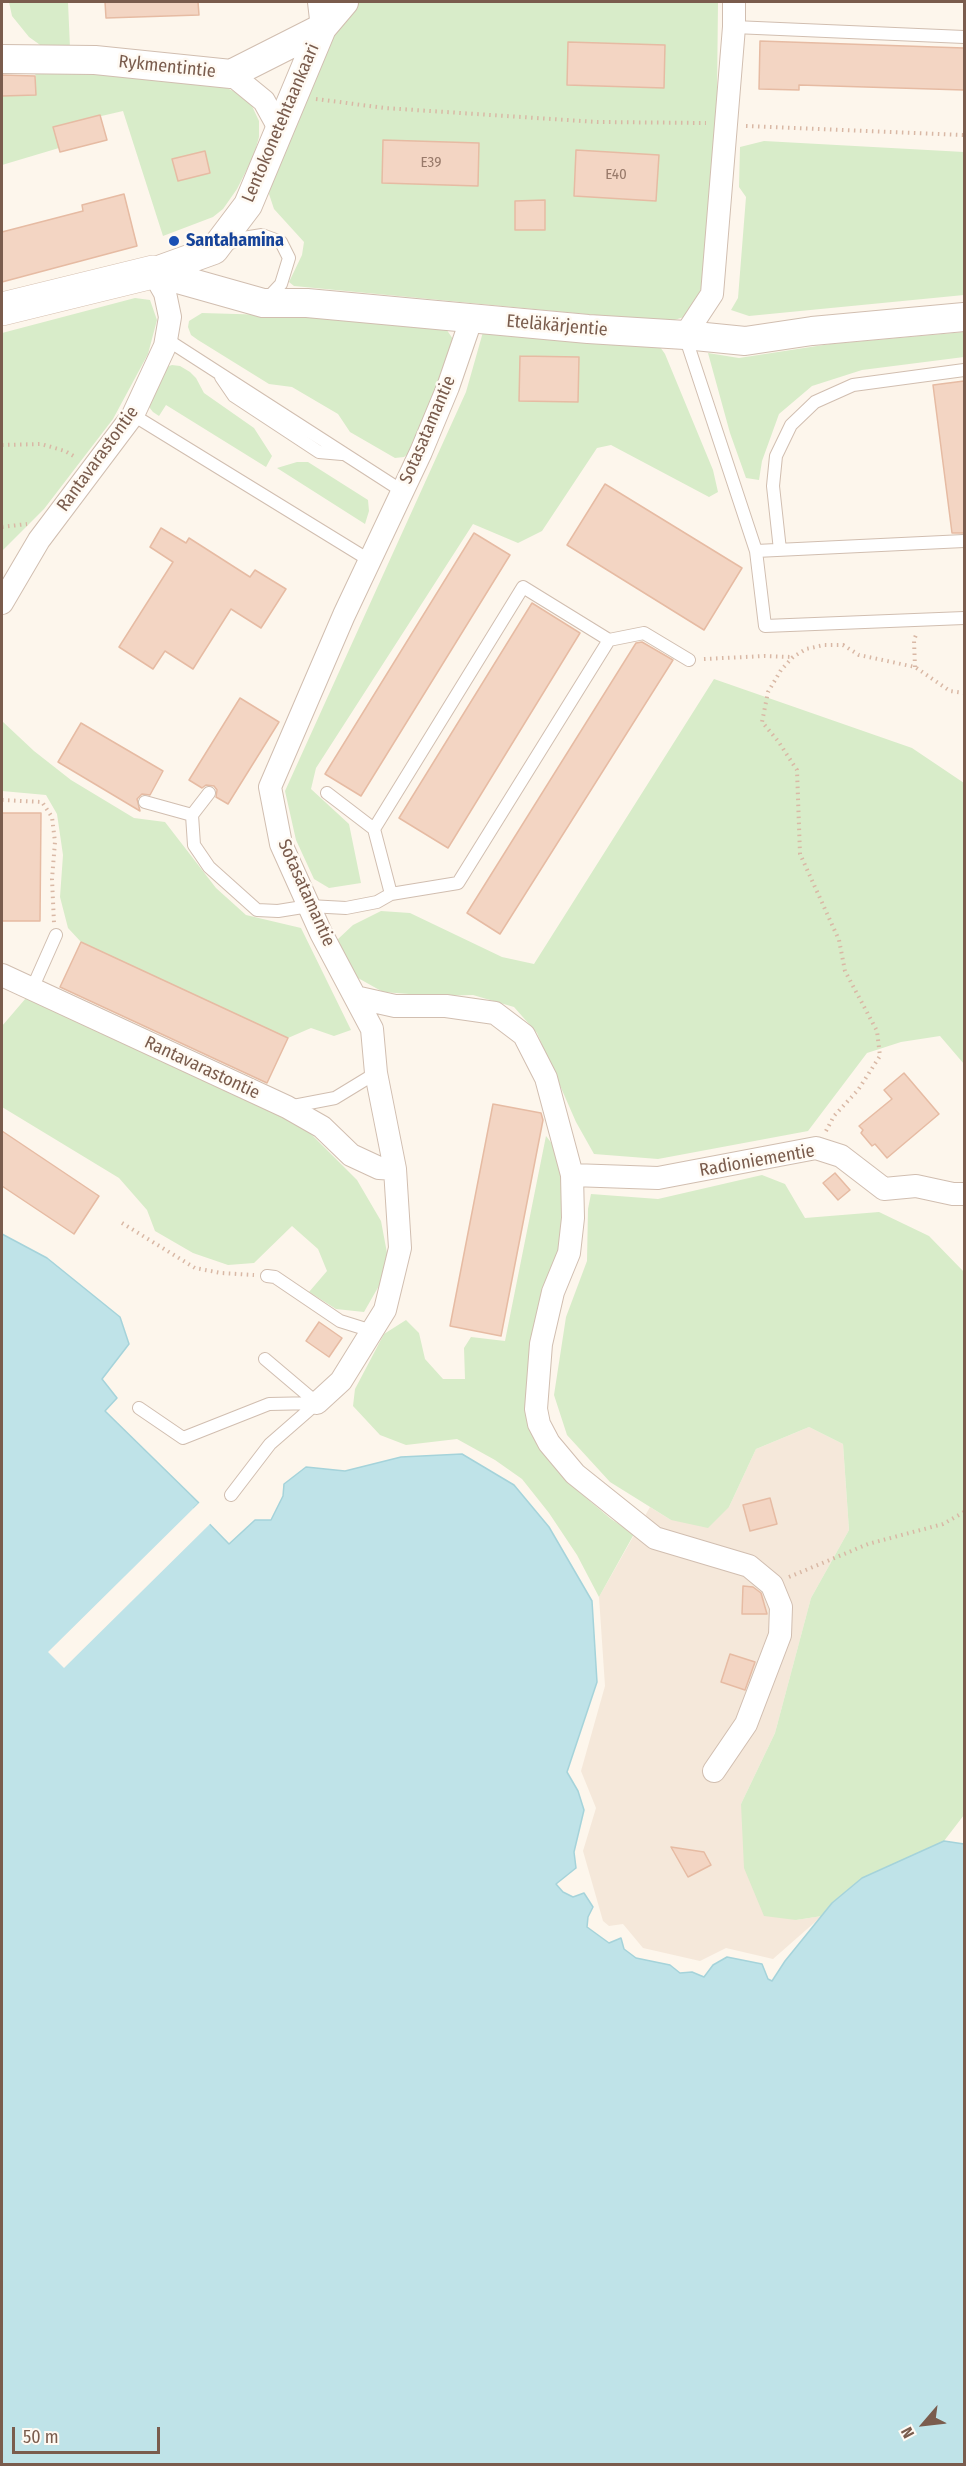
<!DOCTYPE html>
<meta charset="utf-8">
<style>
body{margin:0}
#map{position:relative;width:966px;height:2466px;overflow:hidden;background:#fdf6ec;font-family:"Fira Sans Condensed",sans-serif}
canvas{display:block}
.frame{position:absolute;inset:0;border:3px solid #7a5c4d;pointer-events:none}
.north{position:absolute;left:894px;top:2394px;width:60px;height:60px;-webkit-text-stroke:4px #fffaf3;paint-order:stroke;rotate:242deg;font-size:16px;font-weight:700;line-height:24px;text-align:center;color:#7a5c4d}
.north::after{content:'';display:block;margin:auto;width:21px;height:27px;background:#7a5c4d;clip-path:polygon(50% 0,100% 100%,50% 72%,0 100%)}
.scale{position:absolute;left:12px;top:2427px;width:148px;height:27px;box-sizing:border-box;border:3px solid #7a5c4d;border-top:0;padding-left:8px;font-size:18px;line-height:21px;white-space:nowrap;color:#7a5c4d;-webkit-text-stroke:4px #fffaf3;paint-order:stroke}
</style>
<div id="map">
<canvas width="966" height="2466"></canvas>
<div class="frame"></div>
<div class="north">N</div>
<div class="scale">50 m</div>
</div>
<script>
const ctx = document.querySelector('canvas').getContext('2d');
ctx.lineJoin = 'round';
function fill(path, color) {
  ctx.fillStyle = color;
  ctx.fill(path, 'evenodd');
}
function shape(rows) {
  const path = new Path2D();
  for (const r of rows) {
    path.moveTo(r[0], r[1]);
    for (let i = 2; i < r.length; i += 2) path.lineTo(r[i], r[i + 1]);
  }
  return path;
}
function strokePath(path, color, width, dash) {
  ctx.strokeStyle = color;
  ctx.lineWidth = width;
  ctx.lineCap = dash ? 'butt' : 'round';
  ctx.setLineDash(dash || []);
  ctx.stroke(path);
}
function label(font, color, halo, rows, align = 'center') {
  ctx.font = font + ' "Fira Sans Condensed",sans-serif';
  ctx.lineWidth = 5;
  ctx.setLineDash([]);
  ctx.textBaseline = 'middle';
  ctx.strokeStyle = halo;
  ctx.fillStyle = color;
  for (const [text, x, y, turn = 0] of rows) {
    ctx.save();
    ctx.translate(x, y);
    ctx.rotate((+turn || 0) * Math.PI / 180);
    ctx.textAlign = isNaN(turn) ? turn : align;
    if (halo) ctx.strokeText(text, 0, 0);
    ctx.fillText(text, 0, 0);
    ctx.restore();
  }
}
fill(shape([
 [809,1427,843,1444,849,1530,811,1598,775,1733,741,1804,796,1920,822,1916,773,1959,726,1948,700,1961,643,1948,623,1924,609,1926,603,1921,583,1851,596,1808,581,1771,605,1686,599,1597,650,1507,671,1520,729,1507,756,1449]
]), '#f5e8da');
fill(shape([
 [9,2,68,2,70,48,43,47,29,37,12,16],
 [356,2,718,2,717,95,702,286,698,297,684,317,668,322,294,286,289,282,302,255,304,242,274,209,269,194,271,181,324,48],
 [35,64,223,86,239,94,252,106,259,121,259,137,254,155,237,189,223,209,213,217,163,236,123,111,54,127,59,148,2,165,2,96,36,95],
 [764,141,964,152,964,295,749,316,731,310,738,298,746,197,739,187,740,147],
 [135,298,150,300,157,320,148,354,113,419,44,509,2,551,2,333],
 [202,313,373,318,444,326,453,339,449,355,410,452,404,457,395,458,350,432,338,414,292,387,269,384,198,340,191,335,188,327,189,321],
 [483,332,658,344,665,354,713,470,718,492,709,497,611,445,597,448,542,531,518,543,473,524,316,768,311,789,349,824,361,883,329,888,314,879,296,840,285,791,466,392],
 [964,332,964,357,862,370,812,386,779,414,762,461,759,480,746,478,730,433,708,353,739,358,830,344],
 [172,365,180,366,190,372,196,378,204,393,254,428,272,456,266,467,166,405,159,416,153,412,149,407,166,367],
 [297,462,308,462,368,500,369,511,365,524,277,468],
 [714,679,912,748,964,783,964,1064,940,1036,901,1042,867,1053,808,1131,658,1159,594,1154,576,1122,537,1033,514,1007,473,995,435,996,383,992,358,978,346,961,337,940,353,925,381,911,410,913,502,957,534,964],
 [2,721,34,751,71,780,134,818,165,822,216,888,246,915,301,928,351,1030,334,1036,311,1028,288,1038,81,942,68,928,60,897,63,855,57,814,46,795,2,791],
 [26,998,261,1106,309,1132,357,1180,381,1221,387,1253,380,1284,364,1312,336,1309,309,1292,327,1271,318,1249,292,1226,254,1263,228,1265,193,1253,155,1231,147,1210,119,1178,2,1107,2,1026],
 [546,1136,556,1149,566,1190,564,1235,530,1355,565,1480,611,1519,634,1534,599,1597,577,1555,549,1513,522,1479,495,1460,457,1439,406,1445,380,1435,353,1406,355,1389,384,1334,406,1320,419,1333,425,1359,443,1379,465,1379,464,1348,471,1337,505,1341],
 [762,1175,785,1184,805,1218,879,1212,929,1236,964,1272,964,1815,944,1841,862,1878,832,1903,822,1916,796,1920,764,1916,744,1868,741,1804,775,1733,811,1598,849,1530,843,1444,809,1427,756,1449,729,1507,708,1528,671,1520,610,1482,567,1435,554,1395,566,1317,587,1261,588,1209,591,1194,658,1199]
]), '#d8ecc9');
const water = shape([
 [2,1234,47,1258,120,1317,129,1344,102,1379,117,1398,105,1411,199,1503,194,1508,229,1544,255,1520,271,1520,283,1496,284,1484,306,1467,345,1471,401,1457,462,1454,514,1485,549,1527,592,1601,597,1682,567,1772,578,1791,584,1810,574,1852,576,1868,556,1884,563,1892,573,1897,584,1893,593,1907,588,1917,587,1927,609,1943,621,1938,624,1949,636,1958,670,1965,680,1973,692,1972,704,1977,713,1965,727,1957,762,1964,768,1979,772,1981,785,1961,832,1903,862,1878,944,1841,964,1844,964,2464,2,2464,2,1234]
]);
fill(water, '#bfe3e8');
strokePath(water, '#a5d3da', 1.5);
fill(shape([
 [201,1501,198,1508,212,1522,64,1668,48,1652]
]), '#fdf6ec');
const building = shape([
 [105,2,198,2,199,15,106,18,105,2],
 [760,41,964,48,964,90,799,85,799,90,759,89,760,41],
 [568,42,665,45,664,88,567,85,568,42],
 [2,75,35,76,36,95,2,96,2,75],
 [100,115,107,140,60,152,53,127,100,115],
 [383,140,479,143,478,186,382,183,383,140],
 [576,150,659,155,656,201,574,196,576,150],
 [205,151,210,173,178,181,172,159,205,151],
 [124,194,137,246,2,282,2,232,83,211,82,205,124,194],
 [545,200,545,230,515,230,515,201,545,200],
 [520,356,579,357,578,402,519,401,520,356],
 [964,381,964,533,952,533,933,385,964,381],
 [605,484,742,568,704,630,567,545,605,484],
 [161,528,186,543,189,538,250,577,255,570,286,589,261,628,231,609,193,669,165,651,153,669,119,647,173,562,150,547,161,528],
 [474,533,510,555,361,796,325,774,474,533],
 [532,603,580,633,448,848,399,818,532,603],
 [642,642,673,660,500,934,467,913,636,643,642,642],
 [240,698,279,722,228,804,216,797,217,790,214,786,206,785,202,788,189,780,240,698],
 [81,723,163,771,150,795,142,794,137,799,140,811,58,762,81,723],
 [2,813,41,813,40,921,2,921,2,813],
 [81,942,288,1038,267,1083,60,987,81,942],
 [904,1073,939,1114,887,1158,875,1144,872,1146,861,1133,863,1130,859,1126,892,1099,884,1090,904,1073],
 [493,1104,541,1113,543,1120,501,1336,450,1326,493,1104],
 [2,1131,99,1196,74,1234,2,1186,2,1131],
 [835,1173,850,1190,838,1200,823,1183,835,1173],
 [319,1322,342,1338,329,1357,306,1341,319,1322],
 [770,1498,777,1524,750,1531,743,1505,770,1498],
 [743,1586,753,1587,761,1593,767,1614,742,1614,743,1586],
 [730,1654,755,1662,745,1690,721,1682,730,1654],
 [671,1847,704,1852,711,1865,688,1877,671,1847]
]);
fill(building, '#f3d5c3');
strokePath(building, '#e6bba3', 1.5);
const service = shape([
 [734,27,964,37],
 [228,244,243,238,262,235,281,242,289,258,281,284,266,300],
 [685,336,756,551,765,626,964,618],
 [166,339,402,491],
 [221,377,234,396,319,452,342,454],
 [133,415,369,560],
 [780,550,773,486,776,456,791,425,815,402,853,385,964,370],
 [756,551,964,541],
 [609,640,644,633,689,660],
 [209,793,192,815,194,845,209,867,257,910,278,911,309,906,346,908,377,902,391,894,458,883,609,640,523,587,374,829,391,894],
 [327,793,374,829],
 [145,802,192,815],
 [32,989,56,935],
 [288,1107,335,1098,376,1073],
 [267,1276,275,1277,340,1321,372,1331],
 [265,1359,317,1403],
 [139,1408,183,1438,269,1404,317,1403],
 [231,1495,270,1444,317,1403]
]);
const minor = shape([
 [319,2,322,28],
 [231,74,264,101,280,130],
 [685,335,712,294,734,27,734,2],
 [2,603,39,540,133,415,165,346,170,317,165,293,153,272],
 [2,975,287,1107,322,1127,351,1155,379,1168,395,1169],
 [355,997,395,1006,446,1006,495,1013,524,1035,546,1078,572,1175,573,1218,569,1253,553,1292,541,1344,536,1409,539,1424,549,1443,575,1474,655,1538,749,1566,772,1585,781,1607,780,1635,746,1724,714,1771],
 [572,1175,658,1178,816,1148,841,1156,884,1189,916,1186,953,1194,964,1194],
 [317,1403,341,1381,385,1310,400,1248,395,1169,376,1073,372,1029,321,933,281,844,270,787,344,615,421,452,448,387,472,317]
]);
const tertiary = shape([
 [2,59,95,60,231,74,322,28],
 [153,272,263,303,307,303,588,329,685,335,745,341,812,331,964,317],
 [153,272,214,250,248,205,322,28,344,2]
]);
const secondary = shape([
 [2,309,153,272]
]);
strokePath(service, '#d1beb0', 14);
strokePath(minor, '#d1beb0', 24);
strokePath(tertiary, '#d1beb0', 30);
strokePath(secondary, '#d6c0b0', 34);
strokePath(shape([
 [316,99,385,108,597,122,706,123],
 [746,126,964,135],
 [2,445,41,444,65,451,77,458],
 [2,527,27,524],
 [704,659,765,656,792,657],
 [915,667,914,640,916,635],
 [2,800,42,802,52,817,55,842,52,879,54,923],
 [826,1131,834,1116,858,1090,880,1056,877,1031,845,971,839,940,800,854,797,770,778,741,762,722,768,692,781,670,793,657,806,649,824,645,843,645,859,655,915,667,950,691,964,693],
 [122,1223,195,1268,221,1273,254,1275],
 [789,1577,868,1544,943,1524,964,1512]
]), '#d9b8a5', 4, [1.5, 4.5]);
strokePath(service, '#fff', 12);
strokePath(minor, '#fff', 22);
strokePath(tertiary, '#fff', 28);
strokePath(secondary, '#fff', 33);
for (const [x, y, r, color] of [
 [174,241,6,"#1a4fb4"]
]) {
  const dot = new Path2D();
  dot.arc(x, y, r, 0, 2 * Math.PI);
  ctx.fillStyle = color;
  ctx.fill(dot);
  strokePath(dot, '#fffaf3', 2);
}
label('15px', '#987a6a', null, [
 ["E39",431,163],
 ["E40",616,175]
]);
label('18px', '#7a5c4d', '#fffaf3', [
 ["Rykmentintie",167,67,6],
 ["Lentokonetehtaankaari",281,123,-67],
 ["Eteläkärjentie",557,326,5],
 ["Sotasatamantie",428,430,-67],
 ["Rantavarastontie",98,459,-54],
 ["Sotasatamantie",306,893,66],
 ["Rantavarastontie",202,1068,25],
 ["Radioniementie",757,1161,-10]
]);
label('bold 18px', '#164399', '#fffaf3', [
 ["Santahamina",186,241]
], 'left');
</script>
